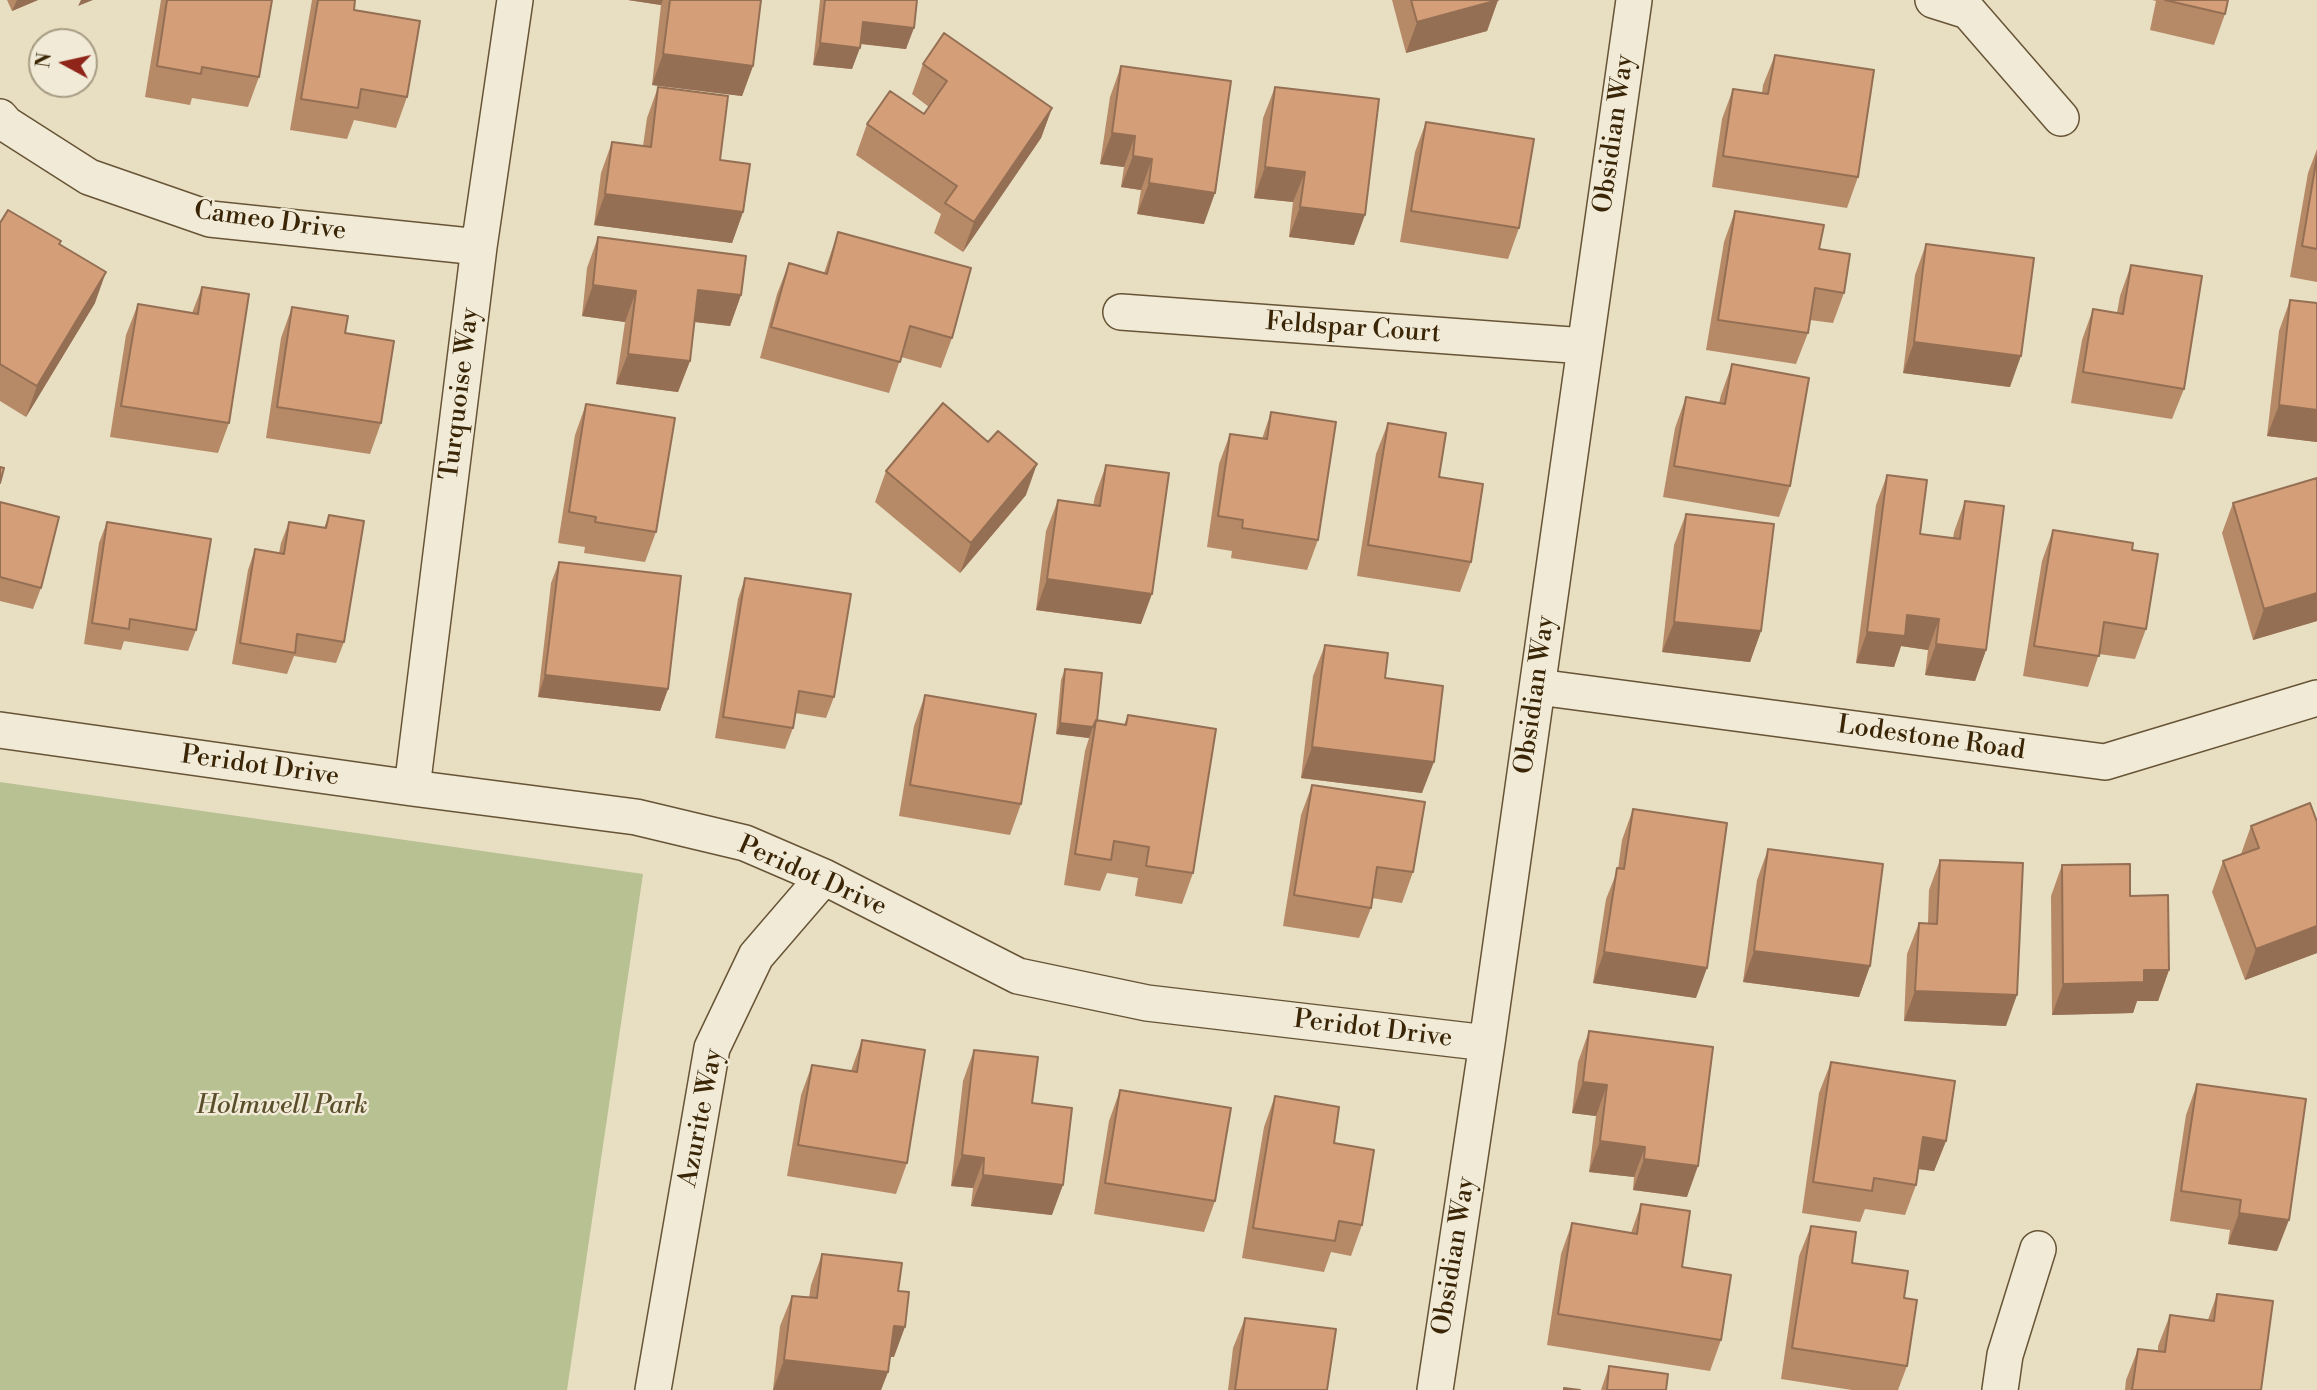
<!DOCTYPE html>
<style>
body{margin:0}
#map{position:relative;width:2317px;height:1390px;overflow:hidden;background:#e8dec2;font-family:"Libre Bodoni",serif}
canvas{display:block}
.north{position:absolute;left:28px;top:28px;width:70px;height:70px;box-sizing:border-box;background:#f0ead7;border:2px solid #a79c83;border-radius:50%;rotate:278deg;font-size:19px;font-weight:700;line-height:28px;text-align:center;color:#3a2606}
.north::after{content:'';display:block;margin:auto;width:24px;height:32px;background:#8f2418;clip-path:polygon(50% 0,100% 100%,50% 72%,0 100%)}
</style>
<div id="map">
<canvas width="2317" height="1390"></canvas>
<div class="north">N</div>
</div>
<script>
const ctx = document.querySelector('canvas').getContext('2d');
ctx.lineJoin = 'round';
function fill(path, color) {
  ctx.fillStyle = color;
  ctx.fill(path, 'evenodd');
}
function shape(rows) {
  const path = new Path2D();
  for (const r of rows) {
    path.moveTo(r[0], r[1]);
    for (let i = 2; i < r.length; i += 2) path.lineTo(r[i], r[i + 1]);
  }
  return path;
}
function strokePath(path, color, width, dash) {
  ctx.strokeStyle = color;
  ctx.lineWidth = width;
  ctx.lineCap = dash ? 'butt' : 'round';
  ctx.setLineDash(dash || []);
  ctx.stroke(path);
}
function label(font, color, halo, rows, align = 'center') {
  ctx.font = font + ' "Libre Bodoni",serif';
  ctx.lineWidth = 5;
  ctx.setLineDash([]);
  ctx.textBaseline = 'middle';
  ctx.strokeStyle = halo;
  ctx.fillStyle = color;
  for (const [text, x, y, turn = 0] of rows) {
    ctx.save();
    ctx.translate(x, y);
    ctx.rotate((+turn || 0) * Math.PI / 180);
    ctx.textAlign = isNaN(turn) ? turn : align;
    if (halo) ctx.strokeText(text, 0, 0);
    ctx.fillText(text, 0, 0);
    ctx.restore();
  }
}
fill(shape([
 [0,782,643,874,567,1390,0,1390]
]), '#b8c192');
const minor = shape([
 [1933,0,1968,11,2061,118],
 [0,117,6,124,89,177,210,219,479,247],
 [1121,312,1585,346],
 [1538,687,2105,762,2317,698],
 [0,730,412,788,636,817,745,843,824,877,1018,976,1147,1003,1487,1043],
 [412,788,479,247,515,0],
 [653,1390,712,1048,756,956,824,877],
 [1435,1390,1487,1043,1634,0],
 [2000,1390,2005,1355,2038,1249]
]);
strokePath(minor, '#665435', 38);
strokePath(minor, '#f0ead7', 35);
fill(shape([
 [7,0,38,0,12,11],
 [161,0,272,0,259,77,248,107,192,98,190,105,145,97],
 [312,0,355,0,354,10,407,97,396,128,354,120,347,139,290,130],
 [628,0,761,0,753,66,742,96,652,85,661,5],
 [820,0,917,0,906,49,860,44,852,69,813,65],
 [1392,0,1498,0,1487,31,1406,53],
 [2152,0,2228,0,2225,14,2214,45,2150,30,2156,1],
 [1775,55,1858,177,1847,208,1712,187,1722,119,1733,89,1762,93,1763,85],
 [923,64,1052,108,1041,138,963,252,934,233,941,214,856,155,867,124,924,114,929,107,912,94],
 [1121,66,1204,224,1137,214,1141,190,1121,187,1124,167,1100,164,1110,97],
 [658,87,720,160,743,212,732,243,594,225,601,173,612,142,643,146,647,118],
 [1275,87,1354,245,1289,237,1293,202,1254,198,1263,118],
 [1426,122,1519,228,1508,259,1400,242,1415,152],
 [2317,149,2317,282,2290,277,2308,173],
 [1735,211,1819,249,1844,293,1833,323,1810,320,1808,333,1796,364,1706,350,1724,242],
 [0,223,61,241,60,245,95,303,26,417,0,401],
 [838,232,952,338,941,368,901,357,889,393,760,358,777,294,789,263,824,273],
 [598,237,741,295,730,326,694,322,690,361,678,392,616,384,625,322,582,316,587,268],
 [1926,244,2010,387,1903,373,1915,275],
 [2131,265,2184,389,2172,419,2071,403,2082,340,2093,309,2117,313,2120,296],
 [202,287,229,423,218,453,110,437,126,335,138,304,192,313],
 [2290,300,2317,303,2317,442,2267,436,2279,331],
 [292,307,345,333,381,423,370,454,266,438,281,338],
 [1732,364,1790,486,1779,517,1663,497,1675,428,1686,397,1719,403,1721,395],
 [586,404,656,532,645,562,584,553,585,547,558,543,575,435],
 [1271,412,1318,540,1307,570,1231,558,1232,551,1207,547,1219,464,1230,434,1262,439],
 [1388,423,1439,477,1471,562,1460,592,1357,576,1376,454],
 [1106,465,1141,624,1036,610,1046,531,1058,500,1093,506,1095,496],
 [886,471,1026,495,960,573,875,502],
 [1887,475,1920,534,1953,538,1954,532,1965,501,1986,650,1975,681,1925,675,1928,650,1901,646,1894,667,1856,663,1876,505],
 [2317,478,2317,621,2253,640,2222,533,2233,503],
 [0,502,41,588,33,609,0,601],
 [1686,514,1761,631,1750,662,1662,652,1674,545],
 [329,515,344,642,336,663,294,656,287,674,232,664,248,570,255,549,279,553,281,543,289,522,324,528],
 [107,522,196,630,188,651,124,641,121,650,84,644,99,543],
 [2053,530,2132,550,2146,629,2135,659,2099,654,2088,687,2023,676,2042,561],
 [559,562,668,689,660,711,538,697,551,583],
 [745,578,834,697,826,718,795,713,793,728,785,749,715,738,738,599],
 [1325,645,1385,678,1422,793,1301,778,1313,676],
 [1065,669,1097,721,1124,725,1128,715,1193,873,1182,904,1135,896,1138,878,1107,873,1100,891,1064,885,1085,751,1089,738,1056,734,1061,680],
 [925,695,1021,804,1010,835,899,816,914,726],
 [1312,785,1413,872,1402,903,1372,898,1371,908,1359,938,1283,926,1301,815],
 [1633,809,1696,998,1593,983,1606,899,1618,869,1622,840],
 [2317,822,2317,953,2245,980,2212,892,2223,861,2241,854,2251,826],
 [1768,849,1870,966,1859,997,1743,982,1757,880],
 [1940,860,2006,1026,1904,1021,1907,954,1919,923,1928,923,1929,890],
 [2062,865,2130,896,2169,970,2158,1001,2137,1001,2133,1013,2052,1015,2051,896],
 [1589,1031,1687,1197,1633,1190,1634,1177,1589,1172,1596,1116,1572,1113,1578,1062],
 [862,1040,907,1163,896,1194,787,1176,801,1095,812,1065,851,1071],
 [974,1050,1032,1103,1052,1215,971,1206,973,1188,951,1186,963,1081],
 [1831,1062,1946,1141,1934,1171,1918,1169,1916,1185,1905,1215,1865,1209,1860,1222,1802,1213,1819,1093],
 [2197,1084,2277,1251,2228,1244,2230,1230,2170,1221,2186,1115],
 [1120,1090,1215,1201,1204,1232,1094,1214,1109,1121],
 [1275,1096,1334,1143,1362,1225,1351,1256,1331,1252,1324,1272,1242,1258,1264,1127],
 [1641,1204,1721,1340,1710,1371,1547,1345,1561,1254,1572,1223,1631,1233],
 [1811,1226,1852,1263,1904,1298,1907,1366,1898,1390,1852,1390,1781,1379,1799,1256],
 [822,1254,898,1291,894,1357,890,1357,888,1372,881,1390,773,1390,780,1326,792,1296,809,1298,811,1285],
 [2217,1294,2261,1390,2125,1390,2126,1380,2138,1349,2158,1351,2158,1346,2170,1315,2208,1320],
 [1245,1318,1327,1390,1228,1390,1233,1348],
 [1609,1366,1666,1390,1601,1390]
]), '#b68967');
fill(shape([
 [17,0,38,0,12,11],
 [81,0,93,0,78,6],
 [628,0,663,0,661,5],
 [1498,0,1487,31,1406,53,1417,22],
 [863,22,914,28,906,49,855,43],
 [820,43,860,48,852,69,813,65],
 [663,54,753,66,742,96,652,85],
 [1052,108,1041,138,963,252,974,222],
 [1112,133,1135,136,1124,167,1100,164],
 [1133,156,1152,159,1141,190,1121,187],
 [1265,167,1305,172,1293,202,1254,198],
 [1149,183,1215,193,1204,224,1137,214],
 [605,194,743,212,732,243,594,225],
 [1300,207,1365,215,1354,245,1289,237],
 [106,272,95,303,26,417,37,386],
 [593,285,636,291,625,322,582,316],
 [698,290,741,295,730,326,687,321],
 [1914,342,2021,356,2010,387,1903,373],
 [628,354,690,361,678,392,616,384],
 [2279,405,2317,410,2317,442,2267,436],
 [1037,464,1026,495,960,573,971,543],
 [1047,579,1152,594,1141,624,1036,610],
 [2317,593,2317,621,2253,640,2264,609],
 [1907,615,1939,619,1928,650,1901,646,1894,667,1856,663,1867,632],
 [1674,622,1761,631,1750,662,1662,652],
 [1936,644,1986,650,1975,681,1925,675],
 [545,675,668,689,660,711,538,697],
 [1060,723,1093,727,1089,738,1056,734],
 [1312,747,1434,762,1422,793,1301,778],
 [2317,926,2317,953,2245,980,2256,949],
 [1754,951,1870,966,1859,997,1743,982],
 [1604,952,1707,968,1696,998,1593,983],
 [2144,970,2169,970,2158,1001,2137,1001,2133,1013,2052,1015,2063,984],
 [1915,991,2017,995,2006,1026,1904,1021],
 [1583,1082,1607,1085,1596,1116,1572,1113],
 [1923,1137,1946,1141,1934,1171,1911,1168],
 [1600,1141,1645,1147,1634,1177,1589,1172],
 [962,1155,984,1158,973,1188,951,1186],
 [1644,1159,1698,1166,1687,1197,1633,1190],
 [983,1175,1063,1185,1052,1215,971,1206],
 [2239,1213,2289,1220,2277,1251,2228,1244],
 [894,1326,905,1327,894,1357,883,1356],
 [784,1360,888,1372,881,1390,773,1390]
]), '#946f54');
const building = shape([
 [167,0,272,0,259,77,202,67,201,74,157,66,167,0],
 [318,0,355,0,354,10,420,21,407,97,361,89,358,108,301,99,318,0],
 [670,0,761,0,753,66,663,54,670,0],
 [825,0,917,0,914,28,863,22,860,48,820,43,825,0],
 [1411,0,1498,0,1417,22,1411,0],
 [2165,0,2228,0,2225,14,2165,0],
 [944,33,1052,108,974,222,945,203,957,186,867,124,890,91,924,114,947,81,923,64,944,33],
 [1775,55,1874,70,1858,177,1723,156,1733,89,1768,94,1775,55],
 [1121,66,1231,81,1215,193,1149,183,1152,159,1133,156,1135,136,1112,133,1121,66],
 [658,87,728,96,720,160,750,164,743,212,605,194,612,142,651,147,658,87],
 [1275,87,1379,99,1365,215,1300,207,1305,172,1265,167,1275,87],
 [1426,122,1534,139,1519,228,1411,211,1426,122],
 [2317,156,2317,249,2302,246,2317,156],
 [8,210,61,241,59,244,106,272,37,386,0,364,0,223,8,210],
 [1735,211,1824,225,1819,249,1850,254,1844,293,1815,288,1808,333,1718,320,1735,211],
 [838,232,971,268,952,338,910,326,900,362,771,327,789,263,827,274,838,232],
 [598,237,746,256,741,295,698,290,690,361,628,354,636,291,593,285,598,237],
 [1926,244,2034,258,2021,356,1914,342,1926,244],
 [2131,265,2202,276,2184,389,2083,372,2093,309,2123,314,2131,265],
 [202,287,249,294,229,423,121,406,138,304,198,314,202,287],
 [2290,300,2317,303,2317,410,2279,405,2290,300],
 [292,307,348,316,345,333,394,341,381,423,277,407,292,307],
 [1732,364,1809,378,1790,486,1674,466,1686,397,1725,404,1732,364],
 [943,403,988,442,998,431,1037,464,971,543,886,471,943,403],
 [586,404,675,418,656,532,595,522,596,517,569,512,586,404],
 [1271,412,1336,422,1318,540,1242,528,1243,520,1218,516,1230,434,1267,439,1271,412],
 [1388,423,1446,433,1439,477,1483,484,1471,562,1368,545,1388,423],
 [1106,465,1169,473,1152,594,1047,579,1058,500,1100,506,1106,465],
 [0,467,4,468,0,483,0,467],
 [1887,475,1927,480,1920,534,1960,539,1965,501,2004,506,1986,650,1936,644,1939,619,1907,615,1905,636,1867,632,1887,475],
 [2317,478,2317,593,2264,609,2233,503,2317,478],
 [0,502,59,517,41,588,0,577,0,502],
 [1686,514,1774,524,1761,631,1674,622,1686,514],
 [329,515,364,521,344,642,297,634,295,653,240,643,255,549,284,554,289,522,326,528,329,515],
 [107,522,211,539,196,630,130,619,129,629,92,623,107,522],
 [2053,530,2133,543,2132,550,2158,554,2146,629,2104,622,2099,656,2034,646,2053,530],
 [559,562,681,576,668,689,545,675,559,562],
 [745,578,851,594,834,697,799,691,793,728,723,717,745,578],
 [1325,645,1388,653,1385,678,1443,686,1434,762,1312,747,1325,645],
 [1065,669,1102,673,1097,721,1096,720,1093,727,1060,723,1065,669],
 [925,695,1036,714,1021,804,910,785,925,695],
 [1128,715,1216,729,1193,873,1146,866,1149,847,1114,841,1111,860,1075,854,1096,720,1126,725,1128,715],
 [1312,785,1425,802,1413,872,1377,867,1371,908,1294,895,1312,785],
 [2310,803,2317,822,2317,926,2256,949,2223,861,2259,848,2251,826,2310,803],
 [1633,809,1727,823,1707,968,1604,952,1617,868,1624,869,1633,809],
 [1768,849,1883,864,1870,966,1754,951,1768,849],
 [1940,860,2023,863,2017,995,1915,991,1919,923,1937,924,1940,860],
 [2130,864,2130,896,2168,895,2169,970,2144,970,2144,982,2063,984,2062,865,2130,864],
 [1589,1031,1713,1047,1698,1166,1644,1159,1645,1147,1600,1141,1607,1085,1583,1082,1589,1031],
 [862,1040,925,1050,907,1163,798,1145,812,1065,857,1072,862,1040],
 [974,1050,1038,1057,1032,1103,1072,1108,1063,1185,983,1175,984,1158,962,1155,974,1050],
 [1831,1062,1955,1081,1946,1141,1923,1137,1916,1185,1874,1178,1872,1191,1813,1182,1831,1062],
 [2197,1084,2306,1099,2289,1220,2239,1213,2241,1200,2181,1191,2197,1084],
 [1120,1090,1231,1108,1215,1201,1105,1183,1120,1090],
 [1275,1096,1339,1107,1334,1143,1374,1150,1362,1225,1339,1221,1335,1241,1253,1228,1275,1096],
 [1641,1204,1690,1211,1682,1267,1731,1275,1721,1340,1558,1314,1572,1223,1637,1234,1641,1204],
 [1811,1226,1856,1232,1852,1263,1908,1271,1904,1298,1917,1300,1907,1366,1792,1348,1811,1226],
 [822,1254,902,1263,898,1291,909,1292,905,1327,894,1326,888,1372,784,1360,792,1296,817,1298,822,1254],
 [2217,1294,2273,1301,2261,1390,2132,1390,2138,1349,2165,1352,2170,1315,2214,1321,2217,1294],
 [1245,1318,1336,1329,1327,1390,1235,1390,1245,1318],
 [1609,1366,1668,1374,1666,1390,1607,1390,1609,1366],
 [1564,1388,1580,1390,1564,1390,1564,1388]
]);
fill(building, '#d49f78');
strokePath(building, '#946f54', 2);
label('26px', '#3a2606', '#f0ead7', [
 ["Obsidian Way",1615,134,-82],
 ["Cameo Drive",270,222,8],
 ["Feldspar Court",1353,329,4],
 ["Turquoise Way",461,394,-83],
 ["Obsidian Way",1536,695,-82],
 ["Lodestone Road",1931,739,8],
 ["Peridot Drive",260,767,8],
 ["Peridot Drive",812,877,24],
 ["Peridot Drive",1373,1030,7],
 ["Azurite Way",702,1118,-79],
 ["Obsidian Way",1455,1256,-81]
]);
label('italic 26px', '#5a4d29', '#f0ead7', [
 ["Holmwell Park",282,1107]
]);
</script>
